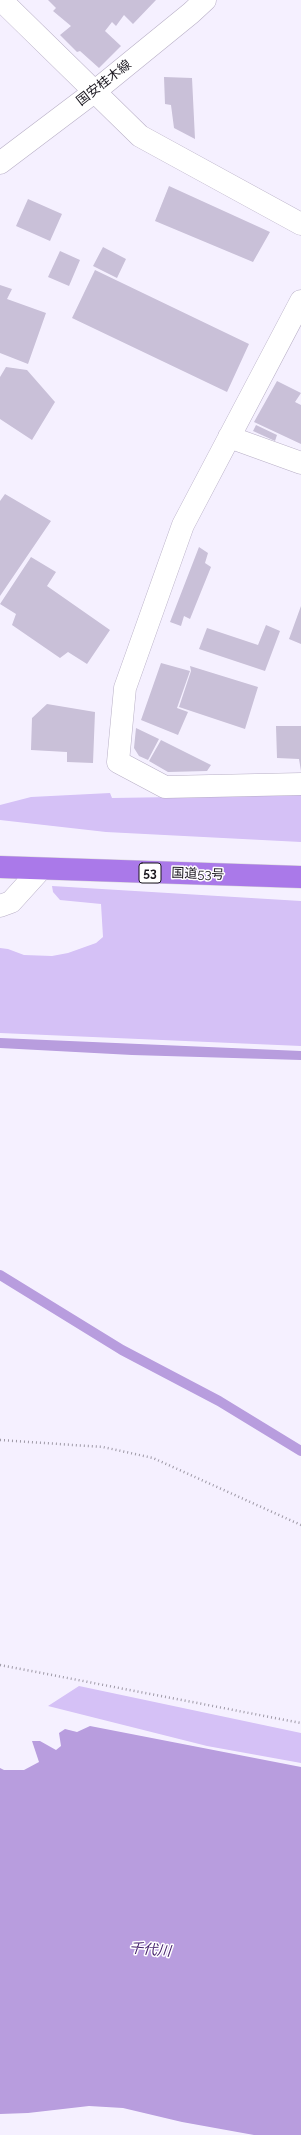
<!DOCTYPE html>
<meta charset="utf-8">
<style>
body{margin:0}
canvas{display:block;background:#f5f0ff}
</style>
<canvas width="301" height="2135"></canvas>
<script>
const ctx = document.querySelector('canvas').getContext('2d');
ctx.lineJoin = 'round';
function fill(path, color) {
  ctx.fillStyle = color;
  ctx.fill(path, 'evenodd');
}
function shape(rows) {
  const path = new Path2D();
  for (const r of rows) {
    path.moveTo(r[0], r[1]);
    for (let i = 2; i < r.length; i += 2) path.lineTo(r[i], r[i + 1]);
  }
  return path;
}
function strokePath(path, color, width, dash) {
  ctx.strokeStyle = color;
  ctx.lineWidth = width;
  ctx.lineCap = dash ? 'butt' : 'round';
  ctx.setLineDash(dash || []);
  ctx.stroke(path);
}
function label(font, color, halo, rows, align = 'center') {
  ctx.font = font + ' Raleway,"Noto Sans JP",sans-serif';
  ctx.lineWidth = 3;
  ctx.setLineDash([]);
  ctx.textBaseline = 'middle';
  ctx.strokeStyle = halo;
  ctx.fillStyle = color;
  for (const [text, x, y, turn = 0] of rows) {
    ctx.save();
    ctx.translate(x, y);
    ctx.rotate((+turn || 0) * Math.PI / 180);
    ctx.textAlign = isNaN(turn) ? turn : align;
    if (halo) ctx.strokeText(text, 0, 0);
    ctx.fillText(text, 0, 0);
    ctx.restore();
  }
}
fill(shape([
 [110,793,112,798,301,795,301,842,106,832,0,820,0,805,31,797],
 [52,886,301,901,301,1046,0,1033,0,948,8,949,24,955,52,956,68,953,96,943,103,937,101,904,60,900,53,892],
 [79,1686,301,1733,301,1763,207,1746,48,1706]
]), '#d5c1f6');
fill(shape([
 [0,1038,301,1051,301,1060,132,1055,0,1048],
 [90,1726,301,1767,301,2135,254,2135,182,2122,123,2108,89,2106,28,2113,0,2114,0,1768,4,1770,24,1770,39,1762,32,1741,40,1741,56,1750,61,1746,59,1733,65,1729,77,1732]
]), '#b89dde');
strokePath(shape([
 [0,1275,122,1350,219,1401,301,1451]
]), '#b89dde', 10);
fill(shape([
 [48,0,156,0,133,24,124,15,116,26,112,22,105,31,121,46,99,68,80,51,77,52,60,35,71,26,53,11,56,8],
 [164,77,192,78,195,139,174,128,171,105,165,104],
 [169,186,270,232,253,262,155,221],
 [28,199,62,214,50,241,16,226],
 [103,247,126,259,117,278,93,266],
 [60,251,80,260,69,286,48,277],
 [95,270,249,344,227,392,72,318],
 [0,285,12,289,7,299,46,313,28,364,0,353],
 [6,367,27,370,55,402,32,440,0,419,0,377],
 [277,381,301,393,295,402,301,405,301,444,254,422],
 [256,425,277,435,275,441,253,431],
 [5,494,51,521,0,596,0,501],
 [199,547,208,553,205,563,211,567,190,619,184,616,181,626,170,622],
 [31,557,56,572,47,586,110,630,87,664,68,652,60,658,12,625,16,614,0,604],
 [301,606,301,644,289,639],
 [266,625,280,631,265,671,199,649,207,628,258,645],
 [161,663,190,671,177,708,188,712,178,735,141,720],
 [190,666,258,687,245,729,179,707,191,671],
 [47,704,95,712,93,763,67,762,67,752,31,750,32,718],
 [276,726,301,726,301,771,299,759,277,758],
 [136,728,159,739,148,760,139,756,134,748],
 [161,740,211,765,207,771,168,772,149,761]
]), '#c9c0d8');
const street = shape([
 [1,0,140,136,301,224],
 [301,301,183,525,125,688,118,762,165,787,301,784],
 [229,437,301,463],
 [0,906,11,902,40,870]
]);
const secondary = shape([
 [0,163,94,92,191,13,205,0]
]);
const highway = shape([
 [0,867,301,877]
]);
strokePath(street, '#b8afc6', 23);
strokePath(secondary, '#b8afc6', 23);
strokePath(highway, '#d6d5d7', 23);
strokePath(shape([
 [0,1440,103,1447,153,1458,301,1525],
 [0,1665,301,1723]
]), '#9e99a6', 2.5, [1, 3]);
strokePath(street, '#fff', 22);
strokePath(secondary, '#fff', 22);
strokePath(highway, '#aa79e9', 22);
for (const [x, y, w] of [
 [150,873,22]
]) {
  const box = new Path2D();
  box.roundRect(x - w / 2, y - 10, w, 20, 3);
  ctx.fillStyle = '#fff';
  ctx.fill(box);
  strokePath(box, '#1a171f', 1);
}
label('bold 12px', '#1a171f', null, [
 ["53",150,873]
]);
label('13px', '#1a171f', '#fff', [
 ["国安桂木線",104,83,-38],
 ["国道53号",198,874,2]
]);
label('italic 14px', '#431e6a', '#fff', [
 ["千代川",150,1950,5]
]);
</script>
